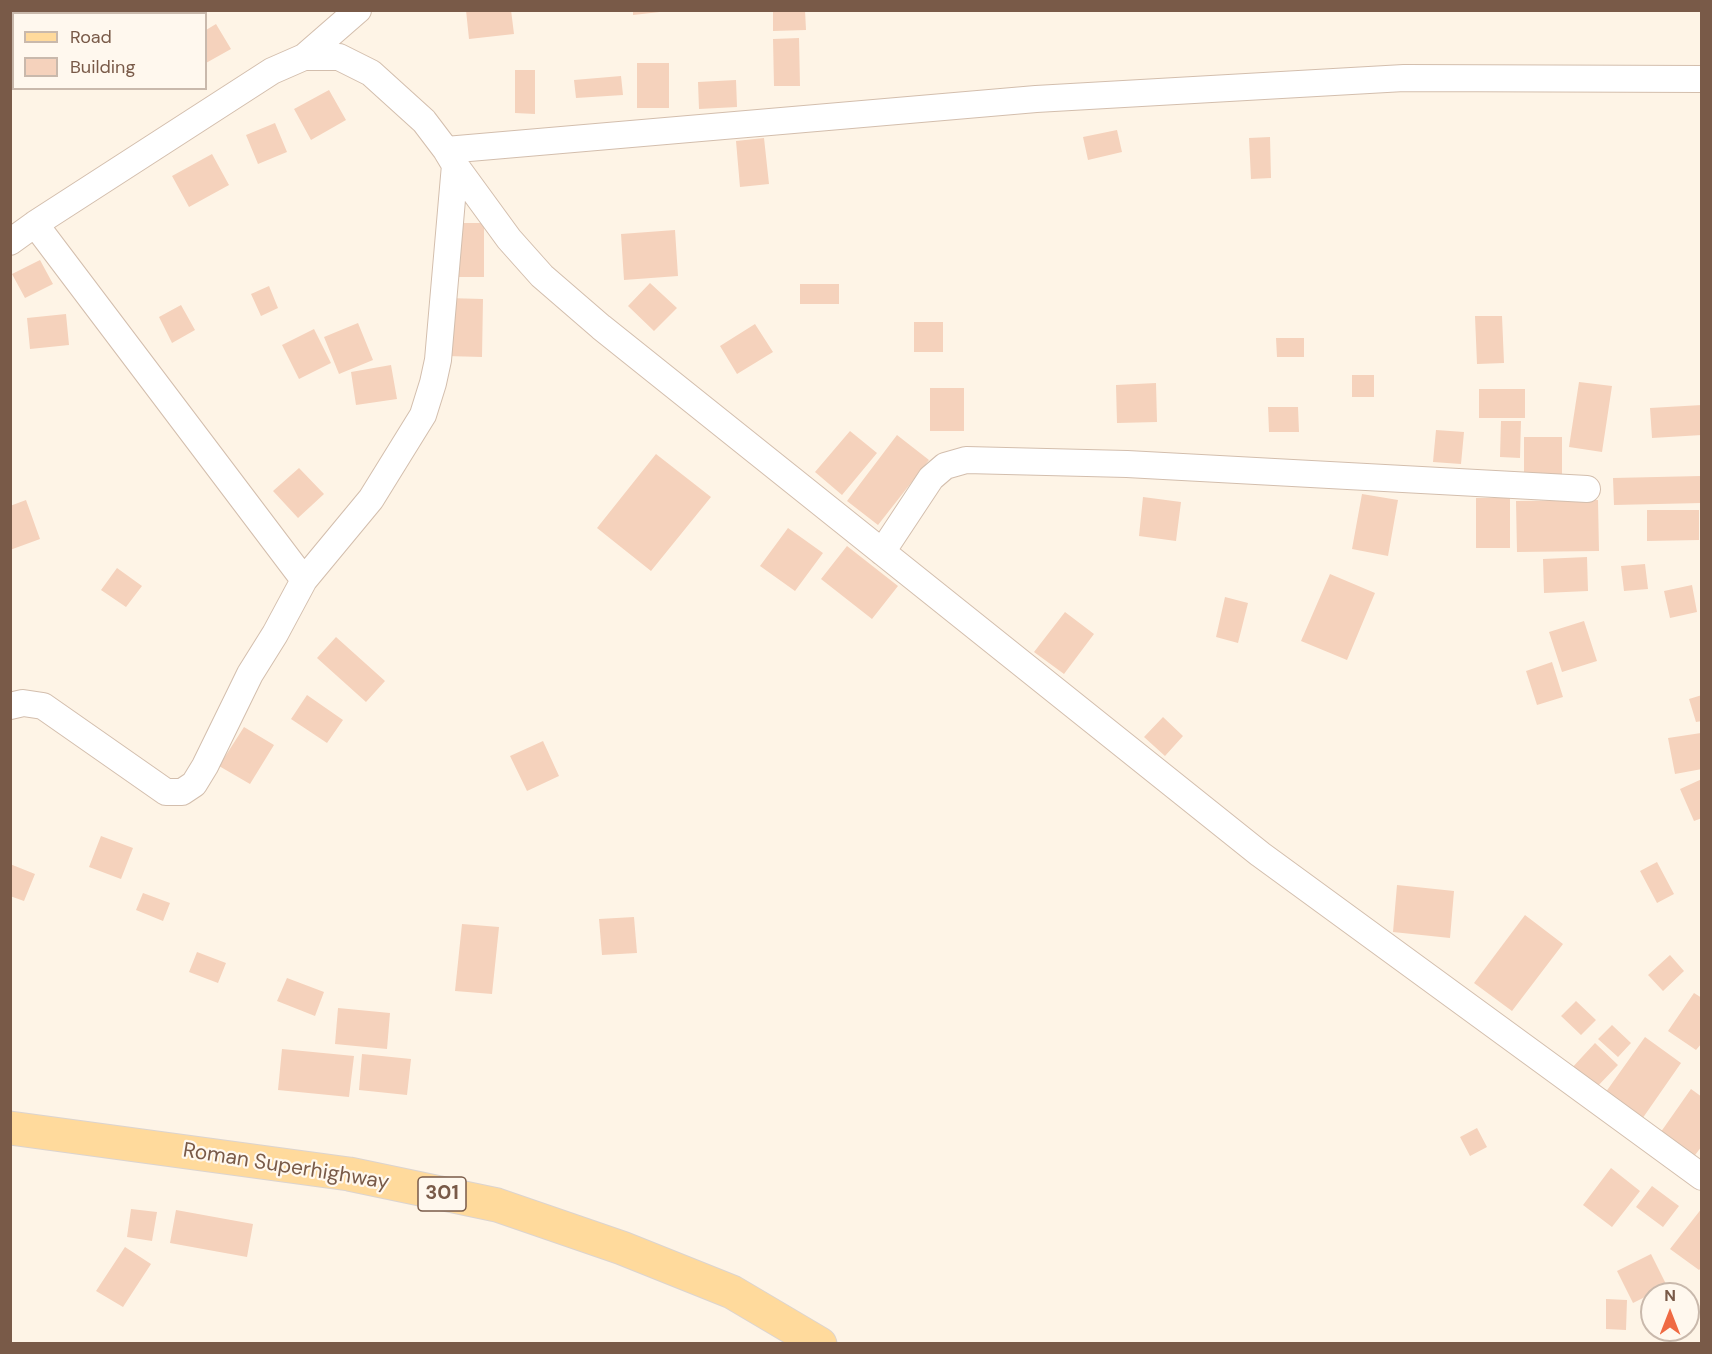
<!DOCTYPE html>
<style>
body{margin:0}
#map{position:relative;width:1712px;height:1354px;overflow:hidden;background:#fef4e6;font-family:"DM Sans",sans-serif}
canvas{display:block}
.frame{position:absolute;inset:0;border:12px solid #795a48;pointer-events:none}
.legend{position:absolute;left:12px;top:12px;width:195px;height:78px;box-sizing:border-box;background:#fff8ee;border:2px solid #c9b9ac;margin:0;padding:8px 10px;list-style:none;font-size:18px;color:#795a48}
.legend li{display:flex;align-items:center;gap:12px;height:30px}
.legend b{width:30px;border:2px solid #c9b9ac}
.north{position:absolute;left:1640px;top:1282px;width:60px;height:60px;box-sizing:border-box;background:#fff8ee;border:2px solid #c9b9ac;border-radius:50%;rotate:0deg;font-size:16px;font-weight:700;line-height:24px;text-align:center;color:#795a48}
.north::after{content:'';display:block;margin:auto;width:21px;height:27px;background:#ef6a43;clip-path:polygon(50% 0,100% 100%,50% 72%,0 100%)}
</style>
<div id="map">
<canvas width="1712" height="1354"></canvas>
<div class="frame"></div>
<ul class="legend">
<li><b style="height:8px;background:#ffda9c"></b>Road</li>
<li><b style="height:16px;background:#f5d2bc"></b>Building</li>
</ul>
<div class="north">N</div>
</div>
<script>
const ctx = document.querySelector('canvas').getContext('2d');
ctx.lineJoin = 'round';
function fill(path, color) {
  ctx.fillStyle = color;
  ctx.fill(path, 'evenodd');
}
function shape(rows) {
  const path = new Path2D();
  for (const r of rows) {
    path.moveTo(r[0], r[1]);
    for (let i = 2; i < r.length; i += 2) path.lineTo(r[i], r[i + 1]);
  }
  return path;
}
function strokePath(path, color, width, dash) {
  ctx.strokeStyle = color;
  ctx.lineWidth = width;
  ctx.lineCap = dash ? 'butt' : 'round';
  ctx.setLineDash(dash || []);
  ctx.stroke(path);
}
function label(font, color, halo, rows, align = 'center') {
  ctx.font = font + ' "DM Sans",sans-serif';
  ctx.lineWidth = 4.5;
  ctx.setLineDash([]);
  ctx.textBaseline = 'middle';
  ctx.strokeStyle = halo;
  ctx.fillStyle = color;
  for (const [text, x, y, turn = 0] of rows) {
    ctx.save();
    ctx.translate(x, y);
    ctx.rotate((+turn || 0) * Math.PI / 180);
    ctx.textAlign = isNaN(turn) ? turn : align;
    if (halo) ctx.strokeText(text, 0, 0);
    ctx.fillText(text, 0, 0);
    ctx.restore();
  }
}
fill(shape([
 [466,10,511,10,514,34,469,39],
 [633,10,660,10,660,12,633,15],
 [773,10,805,10,806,30,773,31],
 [216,24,231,49,206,63,206,30],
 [799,38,800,86,774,86,773,39],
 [637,63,669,63,669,108,637,108],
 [515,70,535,70,535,114,515,113],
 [621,76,623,95,576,98,574,80],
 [736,80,737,107,699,109,698,82],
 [329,90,346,120,311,140,294,109],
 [275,123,287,152,258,164,246,135],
 [1117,130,1122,152,1088,160,1083,137],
 [1270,137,1271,178,1251,179,1249,138],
 [764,138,769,184,740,187,736,141],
 [212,154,229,185,189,207,172,176],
 [455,223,484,223,484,277,455,277],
 [675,230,678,276,624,280,621,234],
 [40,260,53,284,25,298,12,274],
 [650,283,677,308,654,331,628,306],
 [800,284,839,284,839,304,800,304],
 [269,286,278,308,261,316,251,294],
 [447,298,483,299,482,357,446,356],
 [181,305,195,330,172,343,159,317],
 [66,314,69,345,30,349,27,318],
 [1475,316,1502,316,1504,363,1477,364],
 [914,322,943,322,943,352,914,352],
 [358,323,373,360,339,374,324,337],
 [755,324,773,352,737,374,720,346],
 [314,329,331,363,299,379,282,345],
 [1276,338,1304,338,1304,357,1277,357],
 [391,365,397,399,356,405,351,372],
 [1352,375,1374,375,1374,397,1352,397],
 [1579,382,1612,386,1602,452,1569,447],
 [1156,383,1157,422,1117,423,1116,385],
 [930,388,964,388,964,431,930,431],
 [1479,389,1525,389,1525,418,1479,418],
 [1702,405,1702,435,1652,438,1650,408],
 [1268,407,1298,407,1299,432,1269,432],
 [1501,421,1521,421,1520,458,1500,457],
 [1436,430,1464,432,1461,464,1433,462],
 [850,431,877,453,842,495,815,472],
 [897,435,929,460,878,525,847,501],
 [1524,437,1562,437,1562,477,1524,477],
 [656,454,711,497,651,571,597,528],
 [299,468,324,494,298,518,273,491],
 [1701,476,1702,503,1614,505,1613,478],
 [1362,494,1398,500,1388,556,1352,549],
 [1143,497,1181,502,1176,541,1139,536],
 [1476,498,1510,498,1510,548,1476,548],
 [26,500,40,539,10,550,10,506],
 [1598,500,1599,551,1517,552,1516,501],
 [1647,510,1699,510,1699,540,1647,541],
 [788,528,823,553,795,591,760,566],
 [847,546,898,586,872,619,821,579],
 [1587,557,1588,591,1544,593,1543,559],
 [1645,564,1648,589,1624,591,1621,566],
 [117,568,142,586,126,607,101,590],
 [1330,574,1375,593,1347,660,1301,641],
 [1692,585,1697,612,1670,618,1664,591],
 [1225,597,1248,603,1238,643,1216,637],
 [1065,612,1094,634,1064,674,1034,652],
 [1584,621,1597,661,1562,672,1549,632],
 [336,637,385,681,366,702,317,658],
 [1552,662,1563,697,1537,705,1526,671],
 [307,695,343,720,327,743,291,719],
 [1702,695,1702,721,1696,722,1689,699],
 [1163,717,1183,736,1165,756,1144,737],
 [244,727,274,745,250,784,219,766],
 [1701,733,1702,769,1675,774,1668,738],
 [543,741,559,776,527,791,510,756],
 [1702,779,1702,818,1694,821,1680,789],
 [101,836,133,848,121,879,89,867],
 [1657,862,1674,894,1657,903,1640,871],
 [10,864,35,874,24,901,10,896],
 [1397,885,1454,891,1450,938,1393,932],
 [143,893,170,903,163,921,136,910],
 [1525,915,1563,944,1512,1011,1474,983],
 [634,917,637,953,602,955,599,919],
 [462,924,499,927,492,994,455,991],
 [197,952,226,963,218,983,189,972],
 [1670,955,1684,971,1663,991,1648,975],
 [287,978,324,992,315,1016,277,1001],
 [1694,993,1702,998,1702,1043,1696,1050,1668,1031],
 [1576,1001,1596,1020,1581,1035,1561,1016],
 [338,1008,390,1013,387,1049,335,1044],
 [1612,1025,1631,1043,1618,1057,1598,1039],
 [1645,1037,1681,1063,1640,1122,1603,1096],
 [1595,1043,1618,1065,1593,1091,1570,1070],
 [282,1049,354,1056,349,1097,278,1090],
 [362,1054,411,1059,407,1095,359,1090],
 [1691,1089,1702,1097,1702,1146,1692,1159,1658,1136],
 [1477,1128,1487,1147,1470,1156,1460,1137],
 [1611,1168,1640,1191,1612,1227,1583,1205],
 [1652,1186,1679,1206,1663,1227,1636,1207],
 [1702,1208,1702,1267,1699,1270,1670,1249],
 [131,1209,157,1212,152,1241,127,1237],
 [176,1210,253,1224,247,1257,170,1243],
 [125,1247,151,1264,123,1307,96,1291],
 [1651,1254,1667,1286,1633,1303,1617,1271],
 [1606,1299,1627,1300,1626,1330,1606,1329]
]), '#f5d2bc');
const street = shape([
 [304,57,358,10],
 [446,150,1036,99,1404,78,1702,79],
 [35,224,304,580],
 [10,242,35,224,272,71,304,57,339,57,371,73,424,121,446,150,455,165,509,239,542,276,601,327,1260,854,1702,1177],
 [882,552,931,478,945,466,966,460,1127,464,1587,489],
 [10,706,23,703,43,706,166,792,182,792,194,784,205,766,250,674,275,634,304,580,371,499,423,415,433,383,438,360,455,165]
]);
const primary = shape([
 [10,1128,349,1174,497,1205,622,1248,732,1292,820,1344]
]);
strokePath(street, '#d3bead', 28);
strokePath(primary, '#dcd4cf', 35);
strokePath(street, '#fff', 26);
strokePath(primary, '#ffda9c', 33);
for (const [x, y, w] of [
 [442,1194,48]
]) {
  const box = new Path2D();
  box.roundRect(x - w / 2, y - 17, w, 34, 4.5);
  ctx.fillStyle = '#fff8ee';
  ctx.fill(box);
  strokePath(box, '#795a48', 1.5);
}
label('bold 20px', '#795a48', null, [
 ["301",442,1194]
]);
label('21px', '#795a48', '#fff8ee', [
 ["Roman Superhighway",286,1167,9]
]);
</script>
